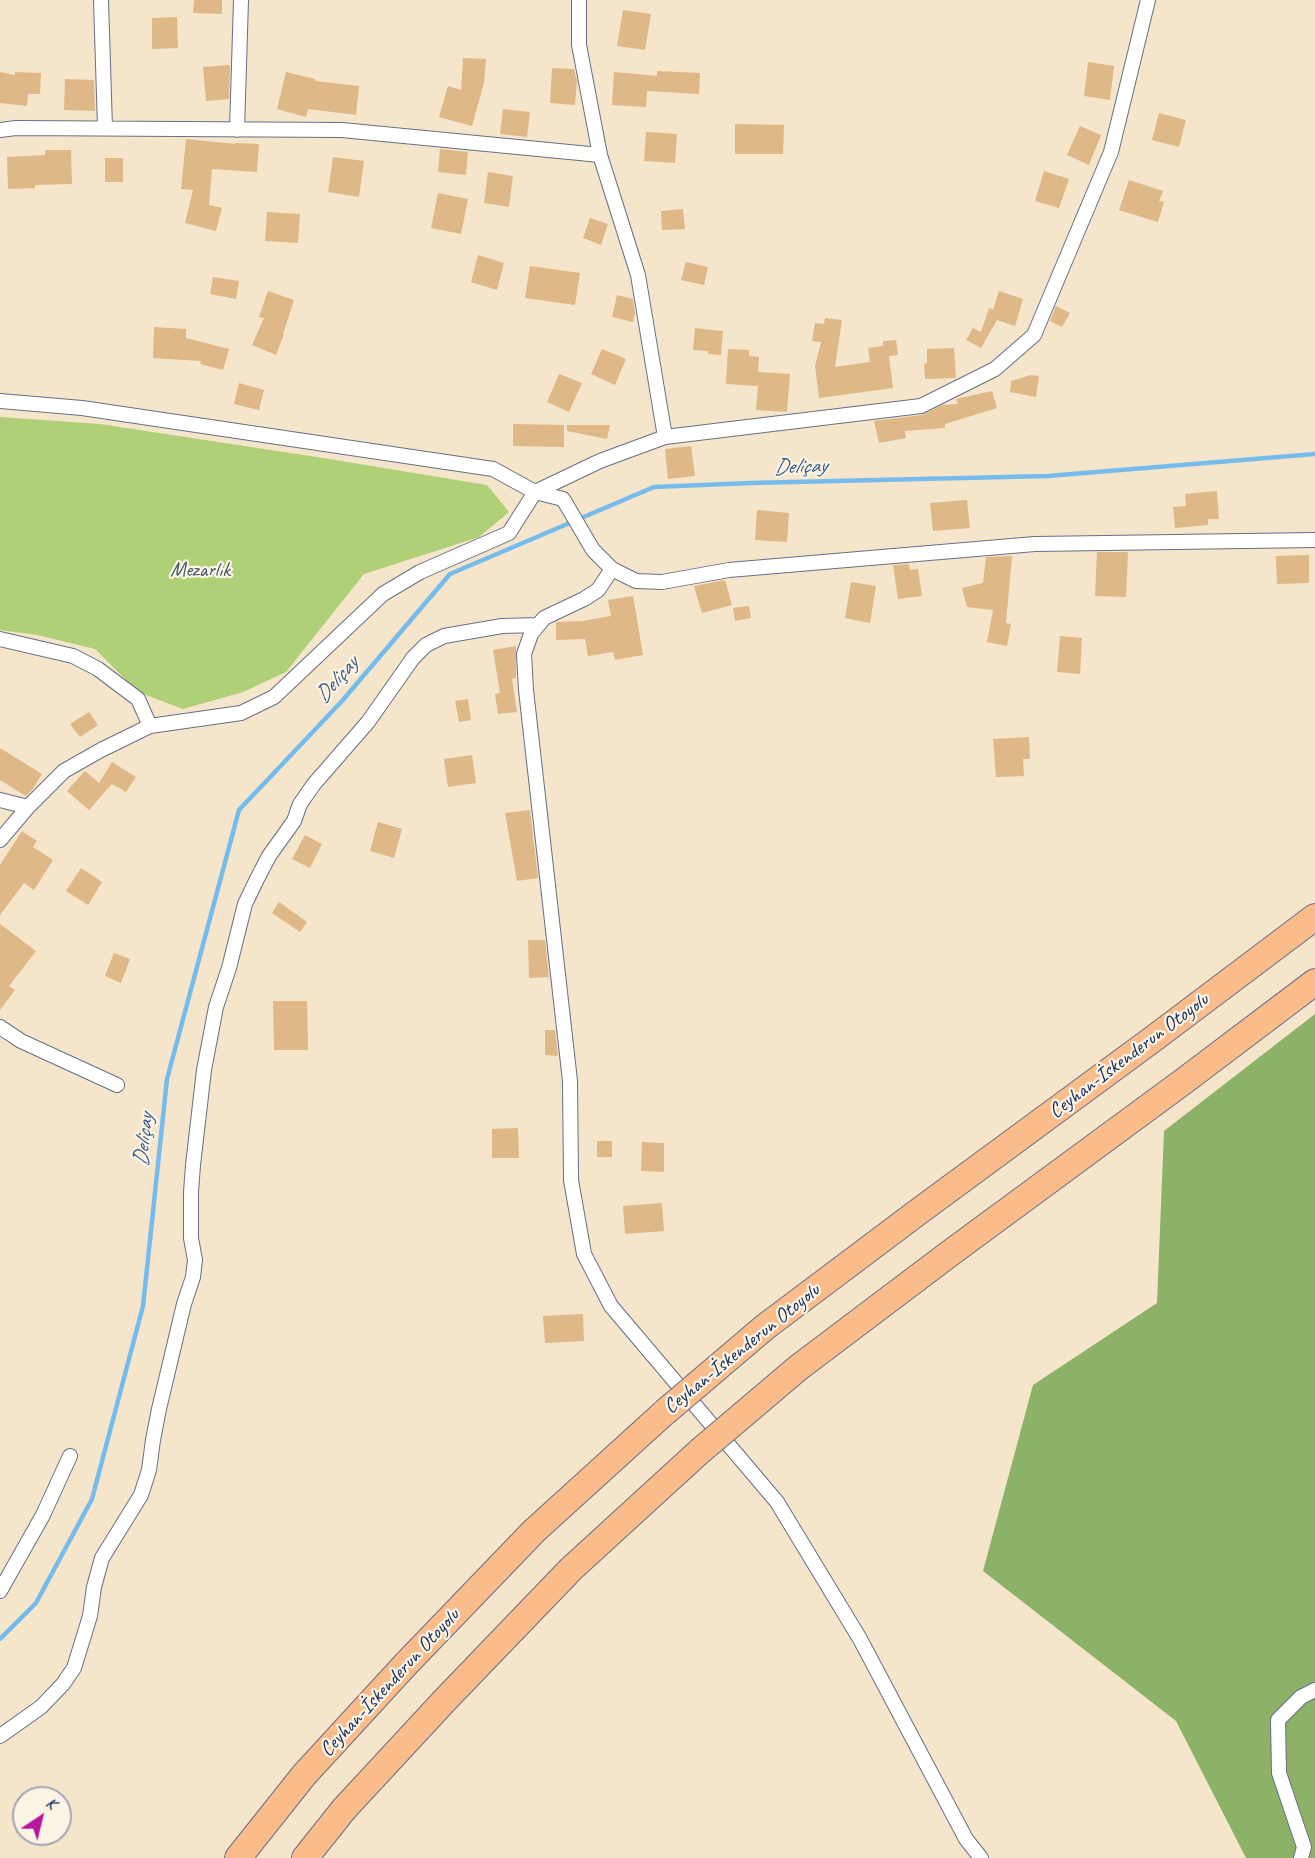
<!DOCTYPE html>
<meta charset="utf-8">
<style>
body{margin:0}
#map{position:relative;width:1315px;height:1858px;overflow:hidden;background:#f5e5cb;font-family:Caveat,sans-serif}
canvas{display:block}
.north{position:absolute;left:12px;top:1786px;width:60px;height:60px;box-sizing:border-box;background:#fcf5e5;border:2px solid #a2a6af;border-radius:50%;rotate:35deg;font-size:16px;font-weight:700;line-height:24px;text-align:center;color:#1b2f5e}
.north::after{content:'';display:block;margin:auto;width:21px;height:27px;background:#b5179e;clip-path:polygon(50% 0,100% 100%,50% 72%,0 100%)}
</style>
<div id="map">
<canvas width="1315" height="1858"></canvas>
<div class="north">K</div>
</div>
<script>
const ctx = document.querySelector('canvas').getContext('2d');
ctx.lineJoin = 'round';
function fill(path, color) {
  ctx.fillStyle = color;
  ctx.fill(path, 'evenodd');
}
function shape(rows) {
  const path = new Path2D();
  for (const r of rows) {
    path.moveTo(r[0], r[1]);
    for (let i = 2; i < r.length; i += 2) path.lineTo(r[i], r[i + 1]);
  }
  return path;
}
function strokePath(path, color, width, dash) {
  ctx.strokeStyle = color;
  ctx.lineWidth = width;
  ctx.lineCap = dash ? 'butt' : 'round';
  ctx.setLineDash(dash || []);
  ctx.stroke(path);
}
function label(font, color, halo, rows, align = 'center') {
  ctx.font = font + ' Caveat,sans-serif';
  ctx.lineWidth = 4.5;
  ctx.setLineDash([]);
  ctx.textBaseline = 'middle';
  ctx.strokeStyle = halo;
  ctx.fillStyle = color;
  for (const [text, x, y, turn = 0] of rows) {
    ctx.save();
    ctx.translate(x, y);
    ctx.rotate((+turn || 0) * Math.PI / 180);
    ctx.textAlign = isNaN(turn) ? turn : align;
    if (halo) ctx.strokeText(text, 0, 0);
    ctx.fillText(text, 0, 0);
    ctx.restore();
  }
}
fill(shape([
 [0,417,100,424,323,458,487,485,509,512,479,537,364,574,286,672,243,692,183,709,138,692,95,649,37,635,0,630]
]), '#b0d077');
fill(shape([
 [1315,1014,1315,1858,1246,1858,1176,1721,983,1571,1033,1385,1157,1303,1164,1131]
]), '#8cb268');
strokePath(shape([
 [0,1639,36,1603,92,1499,143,1306,167,1079,239,810,342,701,450,574,654,487,751,483,1048,476,1315,454]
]), '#75bced', 4.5);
fill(shape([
 [194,0,222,0,222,14,193,13],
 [623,10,651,14,645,50,617,46],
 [177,17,178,48,152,49,152,18],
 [463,58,486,59,484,83,472,126,439,117,448,86,461,90],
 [1088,62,1114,66,1110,100,1084,96],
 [230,65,229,99,206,101,203,67],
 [552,68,574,69,577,81,575,105,550,103],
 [657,71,700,73,699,94,647,91,646,107,612,105,614,72,657,76],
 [0,72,15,75,15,72,41,73,40,94,28,94,27,106,0,103],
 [286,72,315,79,315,81,359,86,356,115,308,109,306,117,277,109],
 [65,79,94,80,95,111,64,110],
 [503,109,530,112,527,137,500,134],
 [1159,113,1186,120,1179,147,1152,140],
 [735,124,784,125,783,154,735,154],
 [1080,126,1101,135,1089,165,1067,155],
 [646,132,677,134,675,163,644,161],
 [186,139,235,144,235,143,259,144,257,172,212,169,209,205,222,208,216,231,185,223,193,190,181,189],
 [440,149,468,152,466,175,438,172],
 [45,150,71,150,72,184,35,185,35,188,8,189,7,157,45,155],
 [333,157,364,161,359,197,328,192],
 [105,158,123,158,123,182,105,182],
 [1044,171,1069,179,1059,208,1035,201],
 [488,172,513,176,509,207,484,203],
 [1129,180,1163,191,1159,201,1164,202,1158,222,1119,210],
 [438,193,468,199,461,234,431,228],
 [683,209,685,229,662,230,661,211],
 [267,212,300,214,298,243,265,241],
 [590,218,608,224,601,245,583,238],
 [478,255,504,263,497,290,471,282],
 [686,262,708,267,704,285,681,280],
 [530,266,580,273,575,305,525,298],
 [213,277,239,281,236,299,210,294],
 [268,291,294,300,283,334,284,334,276,355,252,345,264,318,259,317],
 [999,291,1023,299,1015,326,997,320,981,348,966,340,973,328,981,332,989,308,993,310],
 [617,295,633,299,635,313,633,322,612,317],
 [1056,306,1070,313,1062,327,1050,321],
 [825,318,842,320,835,367,870,362,868,348,883,346,883,341,896,340,898,355,889,356,893,388,819,398,815,366,821,342,812,341,815,323,824,324],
 [154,327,186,329,186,338,229,349,223,370,200,364,201,361,153,358],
 [695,328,723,331,721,355,708,354,708,351,693,350],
 [954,348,956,378,925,379,924,364,927,363,927,349],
 [602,349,626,359,615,385,591,374],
 [728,349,749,350,749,356,759,357,758,372,790,374,787,412,756,410,758,386,726,384],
 [559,374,582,383,569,412,547,402],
 [1031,375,1039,376,1036,397,1010,392,1011,381],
 [239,383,264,390,259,410,234,404],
 [992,391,997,408,945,424,945,428,905,431,906,438,879,443,874,421,922,415,942,405,958,404,956,399],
 [513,424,564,425,564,447,513,446],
 [567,425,610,425,607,439,567,431],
 [691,446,695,476,668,479,665,449],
 [1217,491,1219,519,1208,519,1208,525,1175,528,1173,507,1186,506,1185,494],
 [967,500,970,528,933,531,930,503],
 [757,510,789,513,787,542,755,540],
 [1097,552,1128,552,1126,597,1095,596],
 [1309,555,1309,583,1277,584,1276,556],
 [1012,556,1006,623,1011,624,1007,646,987,642,993,610,967,607,962,588,983,583,986,557],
 [909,564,910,570,918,569,922,596,898,599,893,565],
 [725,580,732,605,702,613,694,586],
 [851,582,876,586,870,623,845,618],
 [633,596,643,655,615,660,613,652,588,656,585,639,556,640,556,622,582,621,611,616,608,600],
 [749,606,751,618,735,621,733,608],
 [1060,636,1082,638,1080,674,1057,672],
 [516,646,516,678,512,679,517,712,498,714,495,694,500,693,493,650],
 [468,699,471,720,459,722,455,701],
 [89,712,98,725,80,737,70,724],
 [1029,737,1030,759,1023,759,1024,776,996,777,993,739],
 [0,748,42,774,32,790,26,796,0,780],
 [472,755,476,783,448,787,444,759],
 [112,762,136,777,126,792,112,784,89,810,67,791,85,771,99,783],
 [530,810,538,878,517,881,505,813],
 [378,822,402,829,394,858,370,851],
 [22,831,37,841,33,847,53,860,34,890,24,883,0,915,0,865],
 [305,835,322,844,310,868,292,859],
 [81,868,102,882,88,905,66,891],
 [279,902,307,922,300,932,272,913],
 [0,924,36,951,9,986,15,990,0,1010],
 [528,940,545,940,549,977,529,978],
 [114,953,130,959,121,983,105,976],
 [273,1001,307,1001,308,1050,274,1050],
 [545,1030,555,1030,558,1056,545,1055],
 [518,1128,519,1158,492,1158,492,1129],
 [597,1141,612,1141,612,1157,597,1157],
 [642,1142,664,1143,664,1172,641,1171],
 [662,1203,664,1231,625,1234,623,1206],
 [583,1314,584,1341,545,1343,543,1316]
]), '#deb886');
const minor = shape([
 [101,0,105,128],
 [579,0,579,45,600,155,638,275,665,437],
 [0,130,16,128,342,130,600,155],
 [237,130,241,0],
 [0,401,82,408,493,469,535,492,563,499,593,550,612,569,636,581,662,582,729,570,1035,544,1315,540],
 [612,569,598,590,584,599,544,618,531,634,524,654,526,690,570,1081,571,1180,584,1254,611,1306,777,1502,860,1639,966,1839,981,1858],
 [0,639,73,656,98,669,138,699,150,726],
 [0,800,28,807],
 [0,840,28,807,64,771,101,750,150,726,241,713,274,697,383,594,420,572,509,533,535,492,600,461,665,437,921,406,995,369,1034,335,1111,152,1148,0],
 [0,1027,21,1041,117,1085],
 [0,1591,43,1515,70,1456],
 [0,1736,41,1707,63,1684,74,1668,90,1616,94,1587,102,1558,141,1495,149,1470,153,1440,159,1409,184,1304,193,1277,195,1260,191,1238,191,1192,193,1165,204,1070,216,1007,229,968,245,904,257,879,269,856,294,821,300,804,314,784,368,722,413,658,426,645,444,636,502,626,538,625],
 [1301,1858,1304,1847,1279,1773,1278,1720,1301,1697,1315,1690]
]);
const motorway = shape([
 [698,1384,765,1327,918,1212,1153,1039,1315,917],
 [732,1424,798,1368,949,1254,1184,1081,1315,982],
 [238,1858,304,1775,406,1664,534,1531,665,1412],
 [305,1858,344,1809,445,1700,571,1569,700,1451]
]);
strokePath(minor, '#676f84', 16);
strokePath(motorway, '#676f84', 28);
strokePath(minor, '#fff', 14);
strokePath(motorway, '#f9bc8a', 26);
const motorwayBridge = shape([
 [665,1412,698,1384],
 [700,1451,732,1424]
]);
strokePath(motorwayBridge, '#676f84', 28, []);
strokePath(motorwayBridge, '#f9bc8a', 26);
label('21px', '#405764', '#fcf5e5', [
 ["Mezarlık",200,570]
]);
label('21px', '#1b2f5e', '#fcf5e5', [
 ["Ceyhan-İskenderun Otoyolu",1129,1056,-37],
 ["Ceyhan-İskenderun Otoyolu",742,1349,-39],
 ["Ceyhan-İskenderun Otoyolu",390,1683,-47]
]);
label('italic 22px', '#365989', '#fcf5e5', [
 ["Deliçay",800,467,-2],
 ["Deliçay",337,680,-49],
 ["Deliçay",144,1140,-84]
]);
</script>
